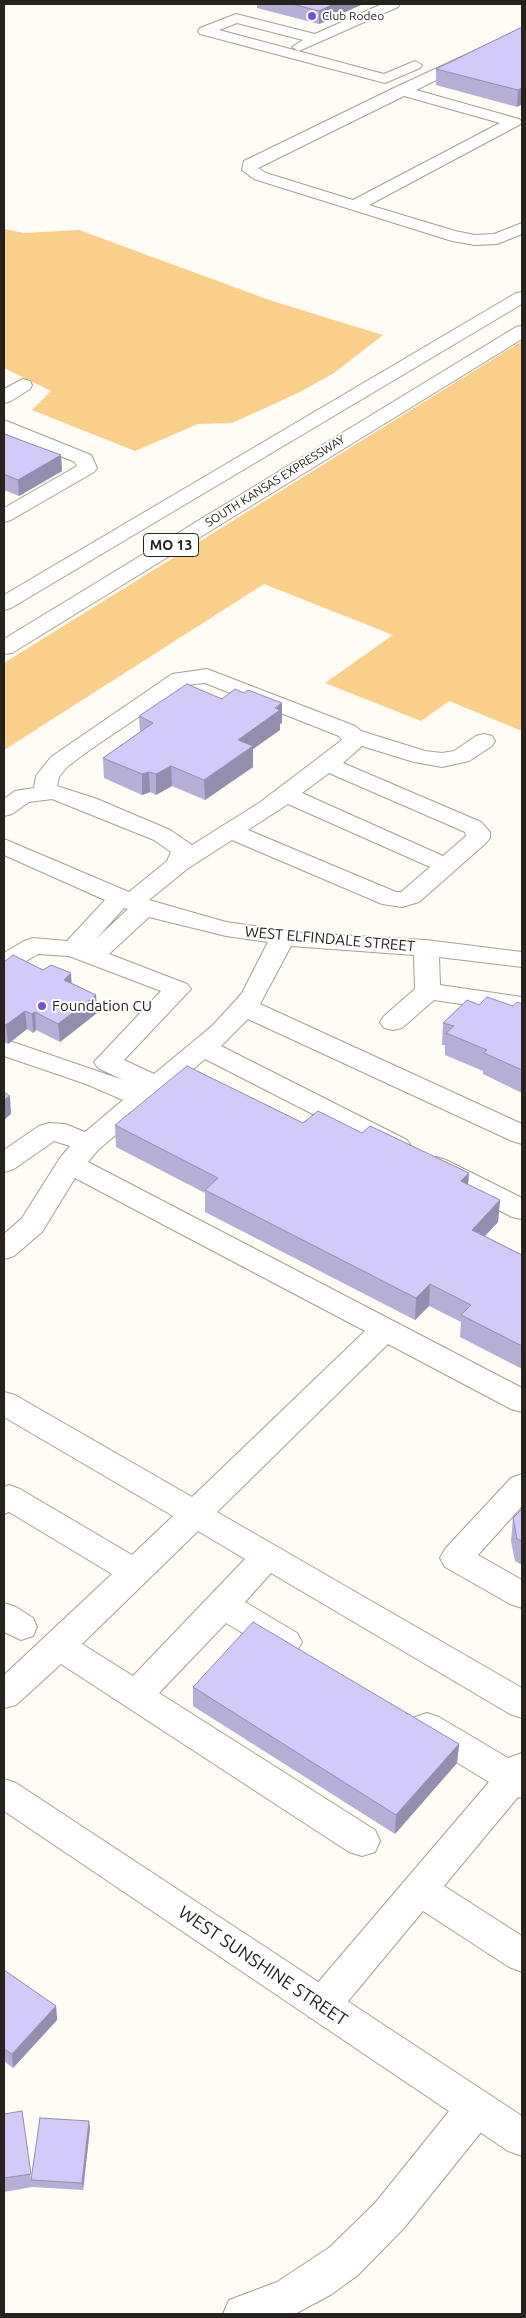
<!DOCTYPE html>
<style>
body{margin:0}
#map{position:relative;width:526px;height:2318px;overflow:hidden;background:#fffbf5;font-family:Ubuntu,sans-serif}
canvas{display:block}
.frame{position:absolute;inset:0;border:5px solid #26221d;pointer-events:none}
</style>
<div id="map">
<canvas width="526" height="2318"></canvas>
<div class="frame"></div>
</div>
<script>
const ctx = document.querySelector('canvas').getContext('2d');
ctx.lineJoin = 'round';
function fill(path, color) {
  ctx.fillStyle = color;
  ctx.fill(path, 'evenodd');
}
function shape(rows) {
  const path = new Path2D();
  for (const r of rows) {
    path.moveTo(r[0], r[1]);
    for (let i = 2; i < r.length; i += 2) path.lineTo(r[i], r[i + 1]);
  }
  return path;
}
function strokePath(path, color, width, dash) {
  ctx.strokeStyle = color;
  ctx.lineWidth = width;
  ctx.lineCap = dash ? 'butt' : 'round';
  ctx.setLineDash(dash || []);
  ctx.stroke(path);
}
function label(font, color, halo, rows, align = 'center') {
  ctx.font = font + ' Ubuntu,sans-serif';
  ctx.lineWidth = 4;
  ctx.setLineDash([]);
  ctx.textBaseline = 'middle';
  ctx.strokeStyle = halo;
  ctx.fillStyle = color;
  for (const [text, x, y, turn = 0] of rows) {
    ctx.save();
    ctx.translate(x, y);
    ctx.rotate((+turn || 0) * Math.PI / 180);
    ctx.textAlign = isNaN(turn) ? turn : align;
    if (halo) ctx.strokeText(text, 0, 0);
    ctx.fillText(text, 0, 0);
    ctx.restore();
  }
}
fill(shape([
 [4,229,24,233,79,230,272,301,383,335,334,373,300,392,232,423,198,424,135,451,32,410,51,391,4,368],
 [522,341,522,731,449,701,421,721,325,683,393,635,264,584,4,750,4,663]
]), '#f9cf89');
const minor = shape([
 [382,4,400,4,398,7,299,51,292,47,303,40,237,23,219,30,384,74,415,61,422,65,420,68,385,83,200,34,198,31,200,28,236,14,315,34,382,4],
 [522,29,522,38,416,90,519,119,522,122,519,125,369,205,455,231,475,235,494,234,522,223,522,234,497,244,475,245,452,241,254,179,242,170,244,161,396,87,522,29],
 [404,96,500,123,353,200,266,173,258,168,404,96],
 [23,379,30,381,32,385,30,389,11,401,4,403,4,389,23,379],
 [4,420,91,455,97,468,94,472,11,520,4,522,4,508,77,466,75,462,4,433,4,420],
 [207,669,355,726,361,731,425,751,442,753,454,751,476,736,484,734,492,736,495,741,492,746,469,761,442,767,414,762,362,746,343,763,481,822,490,832,490,838,486,843,419,902,402,907,382,904,232,840,187,869,149,900,226,922,303,933,426,940,522,952,522,967,439,957,440,985,522,997,522,1013,434,1000,402,1028,393,1030,384,1028,380,1022,384,1016,415,989,414,955,291,946,260,1004,522,1124,522,1144,512,1141,248,1019,221,1046,407,1140,411,1146,407,1152,397,1155,387,1152,205,1059,98,1150,88,1162,522,1388,522,1412,511,1409,388,1344,217,1512,522,1688,522,1718,510,1714,271,1573,245,1602,297,1633,302,1642,297,1651,285,1655,273,1651,226,1623,159,1693,375,1830,380,1841,375,1852,362,1856,349,1852,61,1664,16,1705,4,1708,4,1675,112,1574,9,1512,4,1514,4,1487,9,1485,20,1489,132,1555,173,1516,4,1417,4,1392,15,1395,192,1497,365,1331,75,1178,42,1232,14,1256,4,1259,4,1234,22,1218,60,1158,70,1146,54,1141,14,1169,4,1172,4,1150,39,1126,49,1123,65,1124,85,1132,123,1100,86,1084,4,1056,4,1039,123,1080,98,1068,94,1062,161,991,69,956,38,954,13,969,4,972,4,953,24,941,33,938,67,941,105,900,4,855,4,839,129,892,167,861,171,852,154,840,52,799,29,802,12,814,4,816,4,799,15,791,34,788,36,776,51,757,172,674,207,669],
 [205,683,339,736,342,740,259,803,192,845,170,830,97,799,57,786,59,777,67,767,91,749,186,685,205,683],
 [329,773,465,832,466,836,443,856,302,793,329,773],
 [288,804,430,867,401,892,396,892,248,830,288,804],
 [124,908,128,909,96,939,124,908],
 [149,917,226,936,268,942,242,993,235,1001,212,1026,154,1074,124,1060,191,989,187,984,109,954,149,917],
 [198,1531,245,1559,133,1676,82,1644,198,1531],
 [436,1157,446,1160,522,1198,522,1219,512,1217,426,1172,422,1166,426,1160,436,1157],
 [522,1474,522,1506,478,1555,522,1580,522,1608,510,1604,445,1567,440,1558,445,1549,511,1478,522,1474],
 [4,1603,16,1607,33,1618,37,1627,33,1636,21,1640,4,1632,4,1603],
 [427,1713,439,1717,508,1758,522,1753,522,1798,518,1797,444,1886,522,1936,522,1972,509,1967,423,1911,335,2017,322,2022,309,2017,303,2005,309,1993,489,1782,415,1737,410,1727,415,1717,427,1713],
 [476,2090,490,2095,495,2108,490,2121,404,2228,358,2275,332,2294,295,2314,223,2314,229,2300,277,2282,330,2247,376,2202,462,2095,476,2090]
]);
const major = shape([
 [522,292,522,304,11,608,4,610,4,595,516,293,522,292],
 [522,326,522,339,12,653,4,654,4,639,516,327,522,326],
 [4,1779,16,1783,522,2116,522,2156,508,2151,4,1811,4,1779]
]);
strokePath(minor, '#a79f91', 2);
strokePath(major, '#a79f91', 2);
fill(minor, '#fff');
fill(major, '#fff');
fill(shape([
 [257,4,363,4,319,24,257,8],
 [522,27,522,104,517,107,436,85,436,69],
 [4,434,61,455,62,471,19,496,4,490],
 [244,693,282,723,280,724,280,730,253,749,253,767,205,800,172,786,156,795,150,792,142,795,104,778,103,758,140,732,139,716,222,699],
 [4,962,72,983,96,995,97,1013,60,1042,36,1030,33,1033,27,1029,8,1044,4,1042],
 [522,1004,522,1093,483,1074,483,1071,445,1055,445,1045,442,1045,443,1023,479,1005,513,1006],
 [303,1123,362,1133,469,1173,468,1185,500,1200,498,1222,485,1236,522,1255,522,1369,460,1337,461,1322,429,1306,415,1320,205,1212,205,1193,116,1147,115,1125],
 [522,1509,522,1565,515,1561,511,1541,513,1518],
 [193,1687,459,1744,457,1763,395,1834,193,1706],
 [4,1970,56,2006,57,2020,13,2068,4,2061],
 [22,2111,31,2180,90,2128,83,2190,32,2187,4,2192,4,2114]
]), '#b5aed6');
fill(shape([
 [334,4,363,4,319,24,319,11],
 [522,88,522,104,517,107,518,90],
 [61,455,62,471,19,496,18,480],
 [282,703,282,723,280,724,280,730,253,749,253,767,205,800,204,780,238,740],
 [171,766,172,786,156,795,156,774],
 [149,772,150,792,142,795,142,774],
 [71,973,72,992,64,980],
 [96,995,97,1013,60,1042,58,1024],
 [25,1011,27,1029,8,1044,6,1025],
 [35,1012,36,1030,33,1033,32,1014],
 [10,1096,11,1114,4,1120,4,1100],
 [469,1173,467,1195,461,1181],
 [500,1200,498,1222,470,1252,472,1230],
 [430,1284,429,1306,415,1320,416,1298],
 [459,1744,457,1763,395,1834,396,1815],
 [56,2006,57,2020,13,2068,12,2054],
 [89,2121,90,2128,83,2190,82,2183]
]), '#938dae');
const building = shape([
 [292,4,334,4,319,11,292,4],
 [522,27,522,88,518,90,436,69,522,27],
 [4,434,61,455,18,480,4,474,4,434],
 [187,684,222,699,235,689,244,693,248,690,282,703,275,708,280,710,238,740,253,746,204,780,171,766,156,774,149,772,142,774,103,758,153,723,139,716,187,684],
 [13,955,43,970,51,965,71,973,64,980,96,995,58,1024,35,1012,32,1014,25,1011,6,1025,4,1024,4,962,13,955],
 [487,997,513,1006,517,1002,522,1004,522,1070,484,1053,487,1050,446,1033,454,1026,443,1023,467,1000,479,1005,487,997],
 [187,1066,303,1123,318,1111,362,1133,370,1126,469,1173,461,1181,500,1200,472,1230,522,1255,522,1346,461,1315,471,1305,430,1284,416,1298,205,1190,218,1178,115,1125,187,1066],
 [4,1092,10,1096,4,1100,4,1092],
 [522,1509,522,1541,517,1539,513,1518,522,1509],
 [253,1622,459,1744,396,1815,193,1687,253,1622],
 [4,1970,56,2006,12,2054,4,2049,4,1970],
 [22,2111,31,2174,4,2178,4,2114,22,2111],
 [40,2118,89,2121,82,2183,31,2180,40,2118]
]);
fill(building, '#d2caf9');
strokePath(building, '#938dae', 1);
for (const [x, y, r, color] of [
 [312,16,5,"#7652cc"],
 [42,1006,5,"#7652cc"]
]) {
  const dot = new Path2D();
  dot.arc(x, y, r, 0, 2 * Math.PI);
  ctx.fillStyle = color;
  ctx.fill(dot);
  strokePath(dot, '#fff', 2);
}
label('12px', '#26221d', '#fff', [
 ["Club Rodeo",322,16]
], 'left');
label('12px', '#26221d', '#fff', [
 ["SOUTH KANSAS EXPRESSWAY",275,481,-32]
]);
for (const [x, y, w] of [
 [171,545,55]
]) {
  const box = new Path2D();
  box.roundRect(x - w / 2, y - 11.5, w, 23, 4);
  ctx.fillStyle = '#fff';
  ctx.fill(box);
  strokePath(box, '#26221d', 1);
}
label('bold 14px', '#26221d', null, [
 ["MO 13",171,545]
]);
label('15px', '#26221d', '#fff', [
 ["WEST ELFINDALE STREET",330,939,5]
]);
label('15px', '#26221d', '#fff', [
 ["Foundation CU",52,1006]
], 'left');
label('18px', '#26221d', '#fff', [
 ["WEST SUNSHINE STREET",263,1966,34]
]);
</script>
